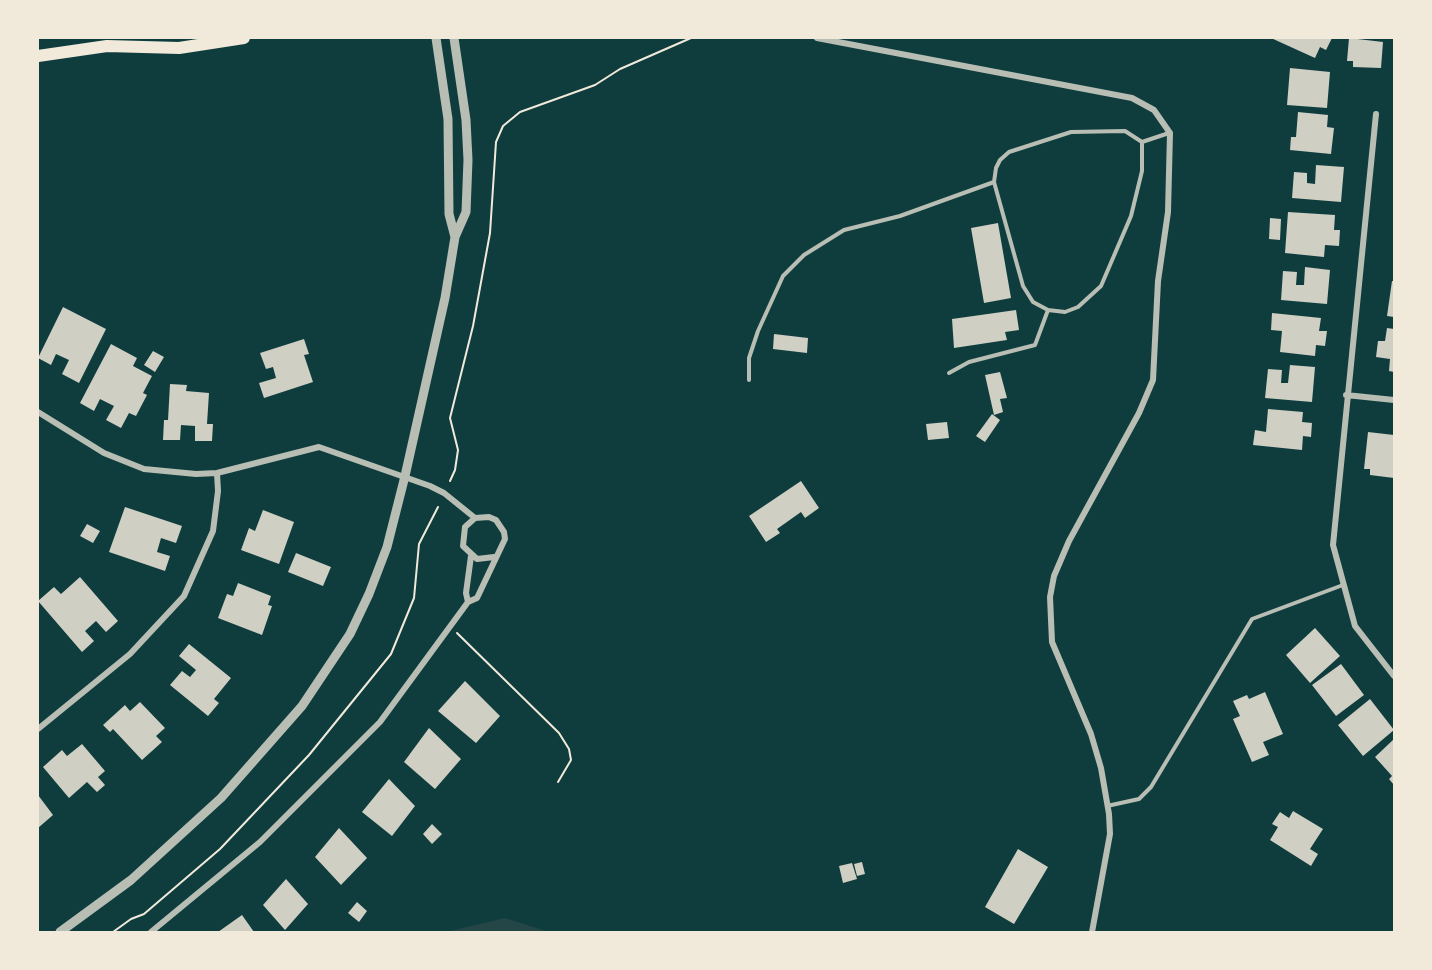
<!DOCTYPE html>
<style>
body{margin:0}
#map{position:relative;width:1432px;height:970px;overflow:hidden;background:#0f3d3e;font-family:"Fira Sans Condensed",sans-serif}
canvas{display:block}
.frame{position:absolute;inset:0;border:39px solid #f1e9da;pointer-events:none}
</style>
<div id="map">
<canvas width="1432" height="970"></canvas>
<div class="frame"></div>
</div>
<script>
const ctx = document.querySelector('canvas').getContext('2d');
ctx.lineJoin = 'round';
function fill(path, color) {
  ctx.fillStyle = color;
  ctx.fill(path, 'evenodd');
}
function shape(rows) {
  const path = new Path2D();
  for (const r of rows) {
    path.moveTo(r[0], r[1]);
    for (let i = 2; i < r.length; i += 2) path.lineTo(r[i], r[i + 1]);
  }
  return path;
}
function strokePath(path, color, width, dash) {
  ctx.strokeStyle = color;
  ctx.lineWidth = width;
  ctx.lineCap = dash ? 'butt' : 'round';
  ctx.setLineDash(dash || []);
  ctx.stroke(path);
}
fill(shape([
 [505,918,549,932,446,932]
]), '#244646');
fill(shape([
 [1271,38,1332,38,1326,50,1320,47,1315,58],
 [1349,38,1383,42,1381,68,1353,67,1353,61,1347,61],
 [1290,68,1330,72,1327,108,1287,105],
 [1298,112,1328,115,1327,127,1334,128,1331,154,1290,150,1291,137,1296,137],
 [1316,165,1344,167,1341,202,1292,198,1294,172,1307,173,1307,183,1315,184],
 [1288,212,1335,215,1334,230,1340,230,1339,246,1325,245,1324,257,1285,253],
 [1270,218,1281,219,1280,240,1269,239],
 [998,223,1011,298,984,303,971,228],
 [1305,267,1330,270,1327,304,1281,300,1283,271,1297,272,1296,285,1304,285],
 [1392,281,1394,281,1394,317,1387,316],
 [63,307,106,329,79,383,62,374,69,360,56,354,51,365,38,358],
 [1016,310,1019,330,1005,332,1007,340,954,348,952,319],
 [1272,313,1321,318,1319,331,1327,331,1325,346,1316,345,1315,356,1280,352,1282,331,1271,330],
 [1387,328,1394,329,1394,372,1389,371,1390,359,1376,357,1378,341,1385,341],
 [774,334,808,338,807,353,773,349],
 [304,339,309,354,304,355,313,382,264,398,259,383,276,378,273,367,266,369,260,353],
 [111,344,137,358,133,366,152,376,143,393,147,395,136,416,129,413,121,428,106,420,114,406,100,399,94,411,80,403],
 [153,351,164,357,155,372,144,365],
 [1290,365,1315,367,1312,402,1265,398,1268,369,1282,370,1281,383,1288,383],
 [1000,372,1007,398,1000,399,1003,412,994,415,985,375],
 [170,384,187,385,186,391,209,393,207,424,213,424,212,441,195,441,195,426,181,425,180,440,163,440,164,420,168,420],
 [1268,409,1303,412,1302,422,1312,423,1311,437,1303,436,1302,450,1253,445,1255,430,1266,432],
 [992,414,1000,420,985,442,976,436],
 [947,422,949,438,928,440,926,424],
 [1368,432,1394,435,1394,478,1370,475,1370,469,1364,469],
 [801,481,819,508,805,518,801,512,777,529,780,533,766,542,749,516],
 [125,507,182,526,176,543,161,538,157,552,170,556,165,571,109,552],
 [263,510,294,522,279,564,241,550,249,528,255,531],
 [87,524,100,531,93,543,80,536],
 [296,553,331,567,323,586,288,572],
 [80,577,118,621,106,632,96,621,85,631,94,641,82,652,38,601,54,587,61,594],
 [238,583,271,596,268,605,272,606,262,635,218,618,227,594,233,596],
 [1315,628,1340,656,1310,683,1286,655],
 [189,644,231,678,214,699,219,703,208,716,170,685,182,671,190,677,196,670,179,656],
 [1341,664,1364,695,1336,716,1312,685],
 [465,681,500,716,476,743,438,711],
 [1265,692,1283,734,1263,742,1269,755,1252,762,1233,719,1240,716,1233,701,1247,695,1249,699],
 [1370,699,1394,730,1363,756,1338,725],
 [140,702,165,728,156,736,162,742,142,760,113,729,110,732,103,725,125,705,130,711],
 [429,728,461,759,435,789,404,762],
 [1394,739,1394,785,1389,779,1392,776,1375,757],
 [82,744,105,771,98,777,105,785,97,792,87,782,69,798,43,767,62,750,67,756],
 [389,779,415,806,392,836,362,812],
 [38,795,53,815,38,828],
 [1293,811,1323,829,1310,849,1318,854,1311,866,1270,840,1278,827,1272,824,1280,812,1289,818],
 [432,824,442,834,432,844,423,834],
 [339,828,367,858,341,885,315,857],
 [1018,849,1048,867,1014,924,985,907],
 [862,862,865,874,857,876,854,864],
 [852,863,857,879,843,883,839,866],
 [286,879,308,904,285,930,263,905],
 [357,902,367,911,359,922,348,913],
 [242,915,254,932,218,932]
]), '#cfcfc3');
strokePath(shape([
 [450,481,455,470,458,450,450,418,473,326,490,233,496,142,503,126,520,112,595,85,620,69,691,38],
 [457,633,559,733,569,749,571,760,558,782],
 [113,932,131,919,144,914,220,849,309,755,391,654,414,598,419,544,438,507]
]), '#f1e9da', 2);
strokePath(shape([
 [1142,142,1142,171,1131,216,1101,286,1078,307,1065,312,1048,310,1033,302,1023,286,994,182,996,168,1000,160,1009,152,1071,132,1125,131,1142,142,1169,133],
 [949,373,969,362,1035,345,1048,310],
 [749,380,749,358,758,331,783,276,804,255,844,230,900,216,994,182],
 [1107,806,1139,799,1151,787,1252,619,1343,585]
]), '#b8beb3', 4);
strokePath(shape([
 [817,38,1132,98,1154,110,1170,133,1168,212,1158,281,1153,380,1139,413,1069,541,1054,576,1050,597,1052,642,1091,734,1101,768,1109,814,1110,834,1092,932],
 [1376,114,1333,545,1355,626,1394,676],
 [1346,395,1394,400],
 [38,412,104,453,144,469,196,474,217,473,319,447,430,486,444,493,475,518],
 [468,602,466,593,471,556],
 [38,729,130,654,184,596,213,531,218,491,217,473],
 [151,932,260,842,380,722,468,602,477,598,505,539,504,532,496,520,489,517,475,518,465,527,463,546,477,559,494,557]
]), '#b8beb3', 6);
strokePath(shape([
 [436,38,448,119,449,214,455,237],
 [60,932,131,880,221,798,302,706,350,634,369,594,387,547,405,476,445,298,455,237,466,212,468,160,466,120,454,38]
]), '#b8beb3', 9);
strokePath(shape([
 [38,56,107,46,179,48,244,38]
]), '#f1e9da', 12);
</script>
